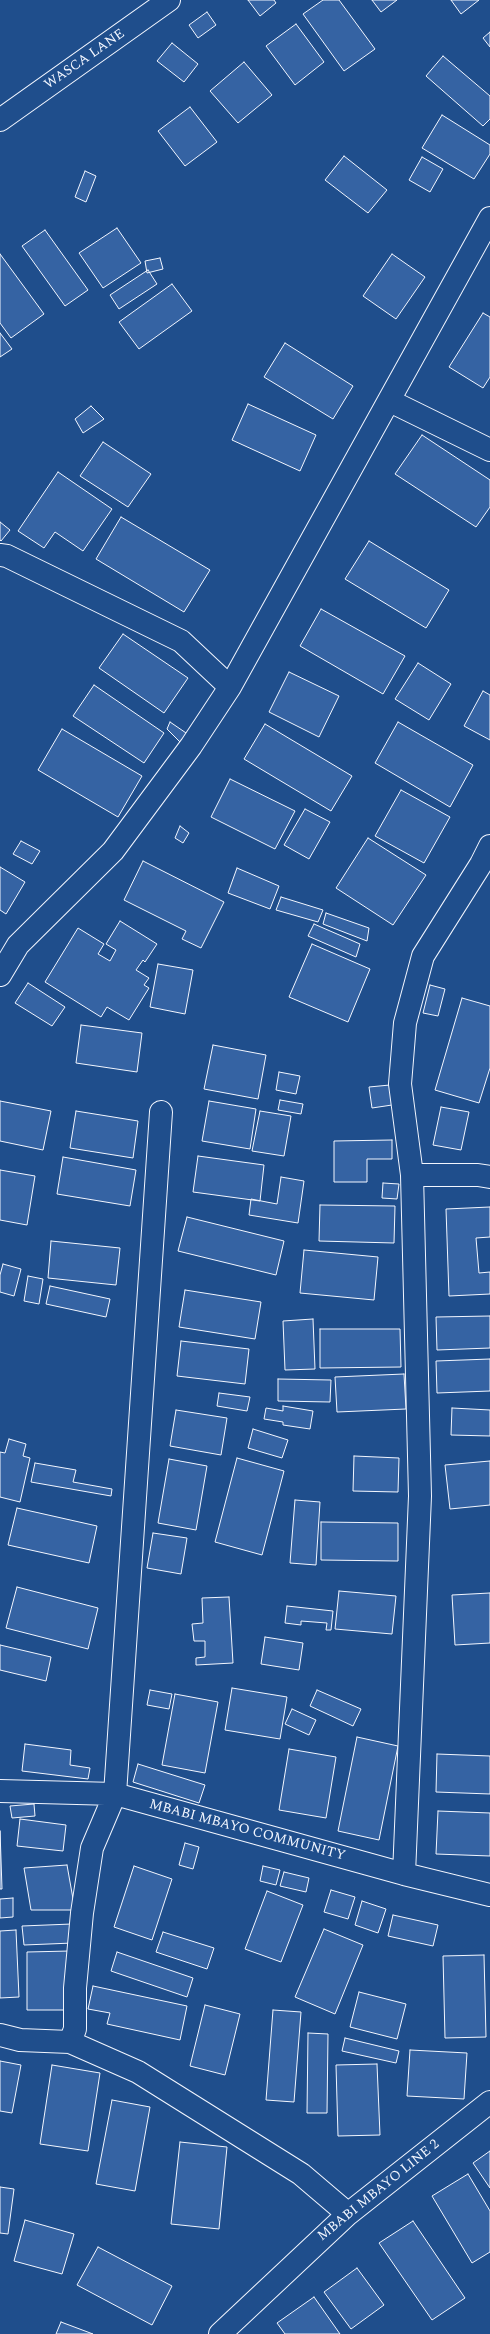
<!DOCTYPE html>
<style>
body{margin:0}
canvas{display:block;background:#1f4e8c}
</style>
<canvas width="490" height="2334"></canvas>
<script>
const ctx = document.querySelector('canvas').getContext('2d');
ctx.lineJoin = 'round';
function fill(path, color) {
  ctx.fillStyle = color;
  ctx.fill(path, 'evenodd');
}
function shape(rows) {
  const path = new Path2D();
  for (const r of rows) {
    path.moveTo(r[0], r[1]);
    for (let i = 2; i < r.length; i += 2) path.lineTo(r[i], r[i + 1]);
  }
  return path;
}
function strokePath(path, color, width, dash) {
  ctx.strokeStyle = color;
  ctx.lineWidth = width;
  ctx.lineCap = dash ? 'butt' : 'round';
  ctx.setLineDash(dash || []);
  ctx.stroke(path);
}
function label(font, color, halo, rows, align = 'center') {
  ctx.font = font + ' Spectral,serif';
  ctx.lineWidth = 3;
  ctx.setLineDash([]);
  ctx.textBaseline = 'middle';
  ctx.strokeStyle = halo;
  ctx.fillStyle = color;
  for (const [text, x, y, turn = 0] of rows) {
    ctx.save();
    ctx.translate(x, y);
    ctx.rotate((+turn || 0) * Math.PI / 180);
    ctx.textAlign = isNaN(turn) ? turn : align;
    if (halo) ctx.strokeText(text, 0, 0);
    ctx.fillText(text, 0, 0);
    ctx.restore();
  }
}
const building = shape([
 [248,0,274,0,276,3,260,16,248,0],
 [323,0,339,0,375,49,344,71,303,14,323,0],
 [372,0,397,0,381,12,372,0],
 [451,0,479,0,461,14,451,0],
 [207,12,216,25,198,38,189,25,207,12],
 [296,24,324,62,295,85,266,46,296,24],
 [490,32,490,47,483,38,490,32],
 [172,43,198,64,184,82,157,61,172,43],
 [443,56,490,96,490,119,483,126,426,76,443,56],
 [244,62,272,95,238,123,210,91,244,62],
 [190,107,217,142,185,166,158,131,190,107],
 [442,115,490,145,490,154,474,179,422,148,442,115],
 [344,156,387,190,368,213,325,180,344,156],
 [422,157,443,169,430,192,409,180,422,157],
 [85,171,96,176,86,202,75,197,85,171],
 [117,228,141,263,103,288,79,253,117,228],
 [45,230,88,290,65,306,22,246,45,230],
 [0,254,44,314,11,338,0,323,0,254],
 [392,254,425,277,396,319,363,296,392,254],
 [160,258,163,269,147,273,145,261,160,258],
 [148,270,157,284,119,309,110,295,148,270],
 [172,284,192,311,139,349,119,322,172,284],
 [483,313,490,317,490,377,483,388,449,367,483,313],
 [0,333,12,349,0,357,0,333],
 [285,343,353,386,333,419,264,377,285,343],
 [248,404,316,435,300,471,232,440,248,404],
 [91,406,104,419,83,433,75,419,91,406],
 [422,435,490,480,490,507,476,527,395,474,422,435],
 [103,442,151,474,128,507,80,476,103,442],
 [58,472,112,509,83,551,55,532,44,548,18,531,58,472],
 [121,517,210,570,184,612,96,559,121,517],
 [0,522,10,530,1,541,0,540,0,522],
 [369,541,449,590,426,628,345,579,369,541],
 [321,609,405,656,383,694,300,646,321,609],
 [123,634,188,678,164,713,99,668,123,634],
 [418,663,451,684,429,720,395,699,418,663],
 [289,672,339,696,319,737,269,712,289,672],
 [94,685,164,733,144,763,73,716,94,685],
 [483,691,490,695,490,740,464,726,483,691],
 [170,722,189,735,182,744,167,729,170,722],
 [398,722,473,765,450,807,375,763,398,722],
 [265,724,352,776,331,811,244,759,265,724],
 [62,729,142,776,118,817,38,770,62,729],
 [230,779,295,811,275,849,211,817,230,779],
 [401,790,450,817,424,863,375,836,401,790],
 [305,809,330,822,309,859,284,845,305,809],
 [180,826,189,833,183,843,175,838,180,826],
 [368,838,426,875,393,925,336,888,368,838],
 [21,841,40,851,32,864,13,854,21,841],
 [143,861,224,902,201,948,182,939,186,931,124,900,143,861],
 [0,867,25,882,6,914,0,910,0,867],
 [237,868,279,886,270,909,228,893,237,868],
 [281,897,323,910,318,922,276,910,281,897],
 [326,913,369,928,367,941,323,924,326,913],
 [120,921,157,944,145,962,143,960,136,970,149,978,144,985,149,988,129,1020,107,1007,101,1017,45,982,78,928,104,944,98,954,110,961,116,950,106,944,120,921],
 [314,924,360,944,356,957,308,936,314,924],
 [312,944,370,969,348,1022,289,997,312,944],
 [158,964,193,970,185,1014,150,1007,158,964],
 [28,983,65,1007,52,1026,15,1003,28,983],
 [430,985,445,989,438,1016,423,1013,430,985],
 [462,998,490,1006,490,1068,479,1103,435,1090,462,998],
 [81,1025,142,1033,137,1072,76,1063,81,1025],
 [213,1045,266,1055,258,1099,204,1089,213,1045],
 [279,1072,300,1076,296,1094,276,1090,279,1072],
 [390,1085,392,1105,372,1108,369,1087,390,1085],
 [280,1100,303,1104,301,1114,278,1110,280,1100],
 [0,1101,51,1111,43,1150,0,1141,0,1101],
 [209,1101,256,1109,250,1149,202,1141,209,1101],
 [441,1107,469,1112,461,1150,433,1145,441,1107],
 [76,1111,138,1121,133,1158,70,1148,76,1111],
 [260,1111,291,1116,284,1156,252,1151,260,1111],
 [392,1140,392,1159,367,1159,367,1182,334,1182,334,1141,392,1140],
 [198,1156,264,1165,260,1201,193,1192,198,1156],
 [63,1157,136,1170,130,1206,57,1194,63,1157],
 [0,1170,35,1176,27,1225,0,1220,0,1170],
 [281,1177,304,1181,298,1223,249,1215,251,1199,277,1204,281,1177],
 [383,1183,399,1184,397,1199,382,1198,383,1183],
 [320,1205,395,1206,394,1243,319,1241,320,1205],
 [490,1207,490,1237,476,1238,479,1273,490,1272,490,1294,449,1296,446,1209,490,1207],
 [187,1217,284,1241,276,1275,178,1251,187,1217],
 [51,1241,120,1248,116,1285,48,1278,51,1241],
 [304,1250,378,1257,374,1300,300,1293,304,1250],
 [3,1264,21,1269,14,1296,0,1292,0,1275,3,1264],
 [28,1276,43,1279,39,1304,24,1301,28,1276],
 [50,1286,110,1299,106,1317,46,1304,50,1286],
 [185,1290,261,1302,255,1339,179,1327,185,1290],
 [490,1316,490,1348,437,1350,436,1317,490,1316],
 [313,1319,315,1369,285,1370,283,1321,313,1319],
 [320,1329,400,1329,401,1367,320,1368,320,1329],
 [181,1341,249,1349,245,1384,177,1376,181,1341],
 [490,1359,490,1391,437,1393,436,1361,490,1359],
 [404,1374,406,1409,337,1412,335,1377,404,1374],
 [278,1379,331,1380,330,1402,278,1401,278,1379],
 [219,1393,250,1397,247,1411,217,1406,219,1393],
 [283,1406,313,1411,310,1429,283,1425,283,1422,264,1419,266,1408,283,1411,283,1406],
 [452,1408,490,1410,490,1436,451,1435,452,1408],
 [176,1410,227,1418,221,1455,170,1446,176,1410],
 [253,1429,288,1440,282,1458,248,1448,253,1429],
 [9,1439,26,1444,23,1456,30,1458,20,1502,0,1497,0,1452,5,1453,9,1439],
 [354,1456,399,1458,398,1492,353,1491,354,1456],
 [237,1458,284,1471,262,1555,215,1542,237,1458],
 [169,1459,207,1466,196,1530,158,1523,169,1459],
 [490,1461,490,1505,450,1509,445,1465,490,1461],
 [35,1463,76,1470,73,1482,112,1489,111,1496,31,1482,35,1463],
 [295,1500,320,1502,316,1565,290,1563,295,1500],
 [17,1508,97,1526,89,1563,8,1545,17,1508],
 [321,1522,398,1523,398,1561,321,1560,321,1522],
 [153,1533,187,1538,181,1574,147,1568,153,1533],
 [17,1587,98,1608,88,1649,6,1628,17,1587],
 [339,1591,396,1596,392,1634,335,1629,339,1591],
 [490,1593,490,1643,455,1645,452,1595,490,1593],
 [229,1597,233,1663,196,1665,196,1658,205,1657,205,1641,194,1641,192,1624,203,1623,202,1598,229,1597],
 [287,1606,333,1611,331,1630,326,1630,327,1623,301,1621,301,1625,285,1623,287,1606],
 [265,1637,303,1643,299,1670,261,1664,265,1637],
 [0,1645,51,1657,46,1681,0,1670,0,1645],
 [232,1688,287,1697,280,1739,225,1730,232,1688],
 [150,1690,172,1694,169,1709,147,1705,150,1690],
 [317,1690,361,1709,353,1726,310,1706,317,1690],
 [175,1694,218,1702,205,1773,162,1765,175,1694],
 [292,1709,316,1720,309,1735,285,1724,292,1709],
 [357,1737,398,1746,379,1840,338,1831,357,1737],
 [25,1744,71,1750,70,1765,90,1768,88,1779,22,1771,25,1744],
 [289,1749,336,1757,326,1818,279,1810,289,1749],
 [437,1754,490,1756,490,1794,436,1792,437,1754],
 [138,1764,205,1785,199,1803,133,1782,138,1764],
 [34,1804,35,1816,12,1818,10,1806,34,1804],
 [438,1811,490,1813,490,1856,436,1854,438,1811],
 [20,1819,66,1825,63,1851,17,1846,20,1819],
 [0,1831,2,1889,0,1889,0,1831],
 [185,1843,199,1847,193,1869,179,1865,185,1843],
 [67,1865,75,1910,31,1910,24,1868,67,1865],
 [134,1866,172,1879,152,1940,114,1927,134,1866],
 [263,1866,280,1870,276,1885,260,1881,263,1866],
 [284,1872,309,1878,306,1892,280,1886,284,1872],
 [331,1890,355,1897,348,1919,324,1912,331,1890],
 [267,1891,303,1905,281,1962,245,1949,267,1891],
 [13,1898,13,1917,0,1918,0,1899,13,1898],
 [362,1901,386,1909,378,1933,355,1925,362,1901],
 [393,1915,438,1925,433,1946,388,1936,393,1915],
 [72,1924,73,1943,24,1945,22,1926,72,1924],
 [324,1929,363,1945,335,2014,295,1997,324,1929],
 [16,1930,19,1997,0,1998,0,1931,16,1930],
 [163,1932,214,1948,207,1969,156,1952,163,1932],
 [70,1951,68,2010,27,2010,27,1952,70,1951],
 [117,1952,193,1978,187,1997,111,1971,117,1952],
 [484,1955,486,2037,445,2038,443,1956,484,1955],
 [93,1986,187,2006,180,2040,107,2024,110,2013,88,2009,93,1986],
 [359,1992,406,2004,397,2039,350,2027,359,1992],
 [205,2005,240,2014,225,2075,190,2066,205,2005],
 [273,2010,301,2012,294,2102,266,2100,273,2010],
 [308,2033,328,2034,327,2113,307,2113,308,2033],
 [345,2038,399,2051,396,2063,342,2051,345,2038],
 [410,2050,467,2053,464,2099,407,2096,410,2050],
 [0,2061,21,2065,12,2113,0,2111,0,2061],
 [377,2064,380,2135,338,2136,336,2065,377,2064],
 [52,2065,100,2073,88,2151,40,2144,52,2065],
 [112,2100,150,2107,135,2191,96,2184,112,2100],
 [180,2142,227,2147,219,2229,171,2224,180,2142],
 [490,2151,490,2188,473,2163,490,2151],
 [468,2174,490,2211,490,2252,472,2263,432,2196,468,2174],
 [0,2187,14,2189,8,2234,0,2233,0,2187],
 [25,2220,74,2234,62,2274,14,2261,25,2220],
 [413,2221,465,2298,432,2320,379,2243,413,2221],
 [98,2247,172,2286,152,2325,77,2285,98,2247],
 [357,2268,384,2305,351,2329,324,2292,357,2268],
 [314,2297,340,2334,285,2334,277,2323,314,2297],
 [61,2322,93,2334,56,2334,61,2322]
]);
fill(building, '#3563a3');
strokePath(building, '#f2f6ff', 1);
const minor = shape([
 [0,120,169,0],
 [390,401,490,450],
 [0,555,7,556,181,641,230,687],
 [0,975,18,945,113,851,191,746,230,687,490,218],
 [412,1175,478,1175,490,1177],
 [0,1791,115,1794,404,1874,490,1895],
 [404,1874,420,1496,412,1175,400,1084,405,1023,423,956,481,864,490,846],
 [0,2035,20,2040,70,2042,138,2072,301,2174,348,2214],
 [70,2042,75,2029,75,1988,82,1913,92,1848,115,1794,161,1112],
 [220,2334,348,2214,490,2102]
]);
strokePath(minor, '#f2f6ff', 24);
strokePath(minor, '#1f4e8c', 22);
label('14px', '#f2f6ff', '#1f4e8c', [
 ["WASCA LANE",85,60,-35],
 ["MBABI MBAYO COMMUNITY",247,1831,15],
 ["MBABI MBAYO LINE 2",379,2191,-39]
]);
</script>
